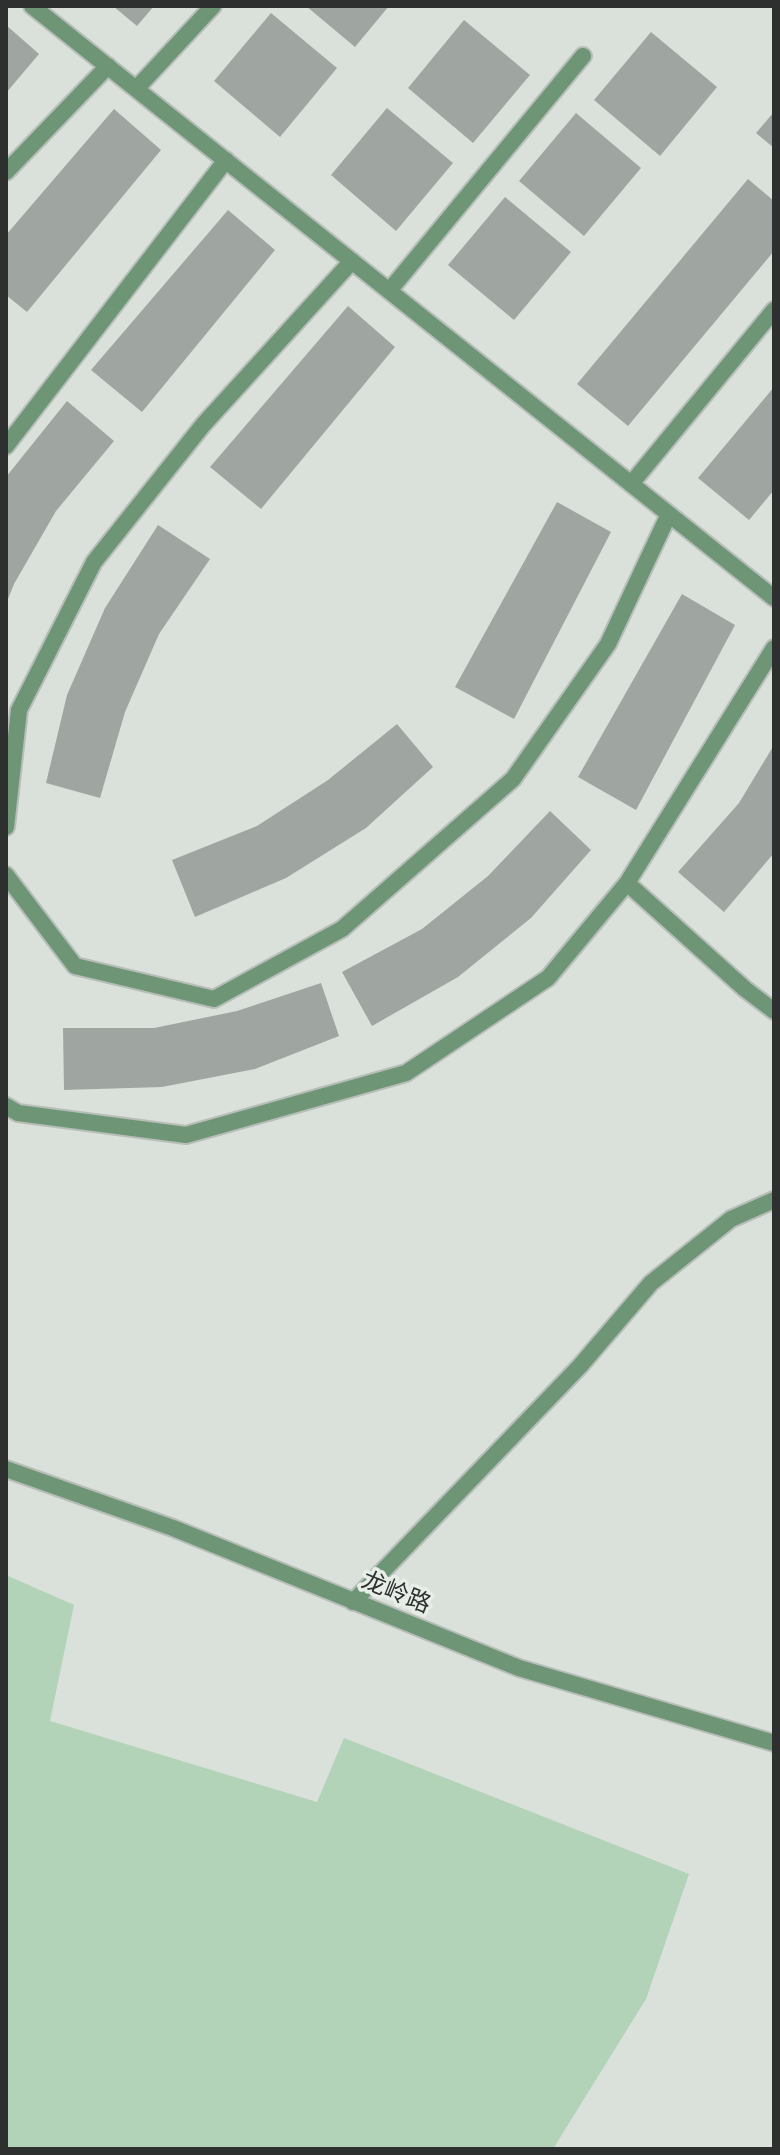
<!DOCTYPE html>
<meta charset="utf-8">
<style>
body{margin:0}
#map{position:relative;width:780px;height:2155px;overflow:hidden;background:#dae1db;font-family:Figtree,sans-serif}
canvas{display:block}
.frame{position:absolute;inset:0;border:8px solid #2d302e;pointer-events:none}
</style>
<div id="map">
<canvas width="780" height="2155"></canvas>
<div class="frame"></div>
</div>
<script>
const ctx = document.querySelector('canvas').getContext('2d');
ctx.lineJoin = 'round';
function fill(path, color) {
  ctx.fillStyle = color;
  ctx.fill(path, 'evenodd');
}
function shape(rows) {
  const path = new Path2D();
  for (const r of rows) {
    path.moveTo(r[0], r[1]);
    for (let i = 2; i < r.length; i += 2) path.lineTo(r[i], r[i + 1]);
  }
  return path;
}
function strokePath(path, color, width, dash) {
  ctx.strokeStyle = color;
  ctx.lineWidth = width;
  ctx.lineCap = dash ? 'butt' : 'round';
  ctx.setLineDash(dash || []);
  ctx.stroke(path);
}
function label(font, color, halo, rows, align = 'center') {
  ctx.font = font + ' Figtree,"Noto Sans SC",sans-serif';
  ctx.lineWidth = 7;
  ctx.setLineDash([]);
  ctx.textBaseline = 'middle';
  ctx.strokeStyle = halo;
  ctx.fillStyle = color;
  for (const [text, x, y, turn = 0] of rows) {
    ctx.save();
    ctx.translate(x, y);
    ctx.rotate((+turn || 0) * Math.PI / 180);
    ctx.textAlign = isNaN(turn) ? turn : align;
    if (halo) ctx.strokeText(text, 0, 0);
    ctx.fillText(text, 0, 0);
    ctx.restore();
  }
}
fill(shape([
 [6,1575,74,1605,50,1721,317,1802,344,1738,689,1874,646,1999,553,2149,6,2149]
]), '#b2d3b8');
fill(shape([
 [113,6,154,6,137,26],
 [306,6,389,6,355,47],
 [271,13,337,68,280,137,214,81],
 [464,20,530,75,473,143,408,88],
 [6,25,39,54,6,93],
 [651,32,717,87,660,156,594,100],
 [387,108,453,163,396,231,331,175],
 [114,109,161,150,27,312,6,295,6,235],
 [774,112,774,148,756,133],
 [576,113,641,168,584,236,519,181],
 [748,179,774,201,774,251,628,426,577,384],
 [505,197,571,252,514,320,448,265],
 [228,210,275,250,142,412,91,370],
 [348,306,395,347,261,509,210,467],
 [774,387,774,490,749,520,698,478],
 [67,401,114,441,56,511,14,584,6,604,6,477],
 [557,502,611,532,514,719,455,687],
 [158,525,210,559,159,634,125,712,100,798,46,783,67,695,105,608],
 [682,594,735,625,636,810,578,777],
 [397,724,433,767,366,828,286,878,195,917,172,860,257,826,328,780],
 [774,745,774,853,724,912,678,872,739,803],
 [550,811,591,850,531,918,458,977,372,1026,342,972,422,929,488,876],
 [321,983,339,1036,255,1069,162,1087,64,1090,63,1028,154,1028,237,1011]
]), '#9fa6a1');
const street = shape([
 [32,6,774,598],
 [136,89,213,6],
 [6,172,108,66],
 [389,291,583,56],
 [6,446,226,160],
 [631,484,774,310],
 [774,648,627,883,745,989,774,1011],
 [6,827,19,710,94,562,203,425,352,261],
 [6,875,75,966,214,999,342,929,513,779,608,644,669,514],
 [6,1106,18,1113,186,1135,406,1073,548,978,627,883],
 [6,1469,173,1528,519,1668,774,1743],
 [353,1602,580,1366,651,1283,731,1219,774,1200]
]);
strokePath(street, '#b7beb8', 20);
strokePath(street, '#6d9576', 16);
label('24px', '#2d302e', '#e7eee8', [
 ["龙岭路",396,1593,22]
]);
</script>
